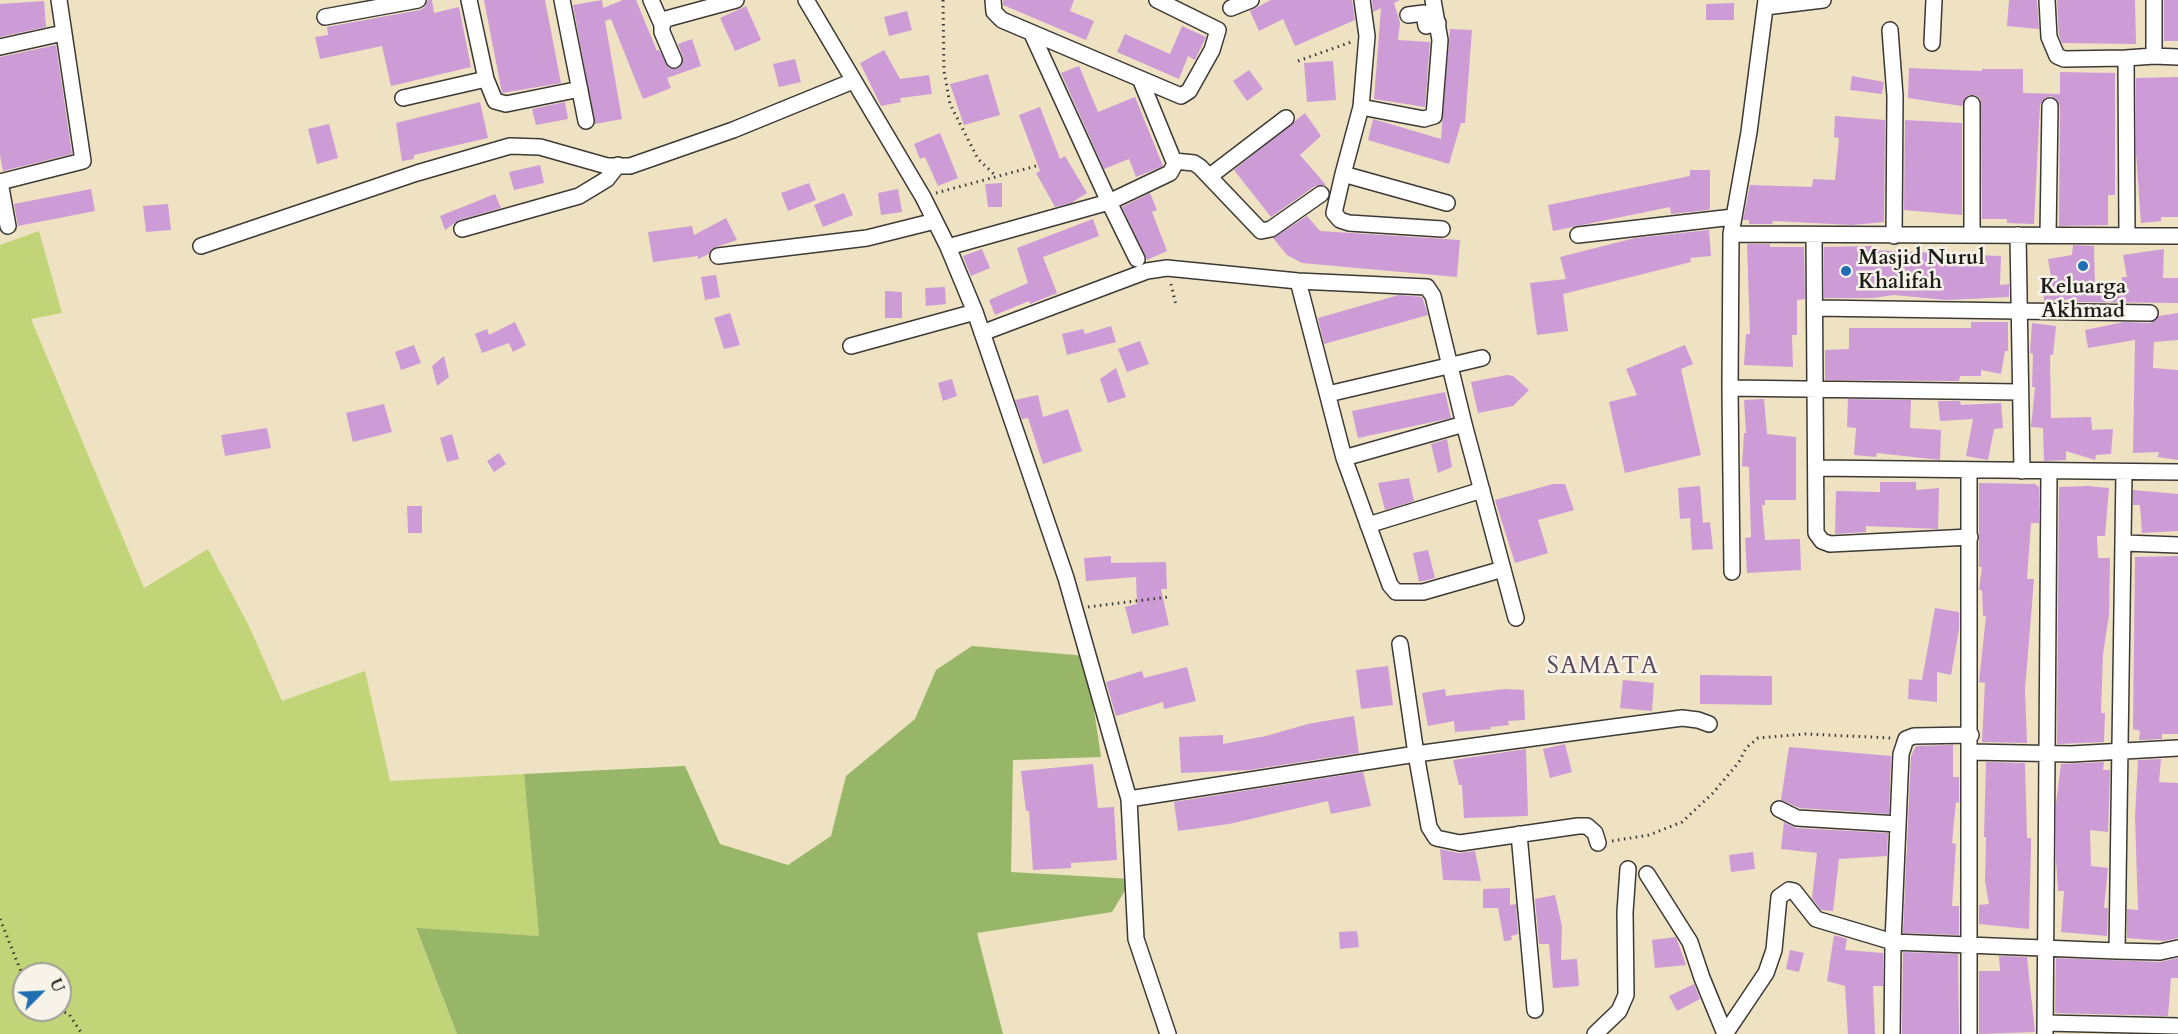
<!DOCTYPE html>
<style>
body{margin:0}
#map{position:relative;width:2178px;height:1034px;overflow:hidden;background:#eee2c3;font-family:Cardo,serif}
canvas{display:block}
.north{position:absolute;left:12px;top:962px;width:60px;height:60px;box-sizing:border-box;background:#f7f3e8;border:2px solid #9f9d96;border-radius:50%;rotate:66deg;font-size:16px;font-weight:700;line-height:24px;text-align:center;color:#1c1c1c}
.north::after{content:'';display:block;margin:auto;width:21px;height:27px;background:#1f6fb2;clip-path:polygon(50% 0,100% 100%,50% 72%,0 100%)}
</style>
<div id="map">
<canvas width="2178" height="1034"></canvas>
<div class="north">U</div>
</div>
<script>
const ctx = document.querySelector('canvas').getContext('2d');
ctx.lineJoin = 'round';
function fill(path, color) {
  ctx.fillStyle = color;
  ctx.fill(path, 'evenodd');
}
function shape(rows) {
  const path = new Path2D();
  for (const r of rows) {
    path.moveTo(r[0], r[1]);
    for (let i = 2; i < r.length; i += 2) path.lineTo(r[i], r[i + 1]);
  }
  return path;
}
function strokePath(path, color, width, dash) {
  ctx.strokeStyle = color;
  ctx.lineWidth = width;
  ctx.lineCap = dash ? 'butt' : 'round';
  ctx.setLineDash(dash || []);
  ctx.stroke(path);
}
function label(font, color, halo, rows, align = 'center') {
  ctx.font = font + ' Cardo,serif';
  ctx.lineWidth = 5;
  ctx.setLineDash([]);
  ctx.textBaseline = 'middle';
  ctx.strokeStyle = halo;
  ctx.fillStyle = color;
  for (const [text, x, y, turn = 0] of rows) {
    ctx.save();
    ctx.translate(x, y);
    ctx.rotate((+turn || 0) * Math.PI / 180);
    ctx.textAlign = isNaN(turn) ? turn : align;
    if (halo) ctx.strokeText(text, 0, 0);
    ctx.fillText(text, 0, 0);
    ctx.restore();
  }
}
fill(shape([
 [39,231,62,313,31,319,144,588,208,549,249,626,282,701,365,671,390,781,524,774,539,936,416,929,457,1034,0,1034,0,245],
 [24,974,60,974,60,1010,24,1010]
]), '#c1d578');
fill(shape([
 [972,646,1086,656,1101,757,1013,760,1011,872,1132,879,1112,912,977,933,1003,1034,457,1034,416,928,539,936,524,774,685,766,720,844,788,865,831,836,846,776,915,719,936,670]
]), '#98b668');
fill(shape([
 [428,0,432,0,434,13,459,7,471,67,391,86,382,46,320,59,315,37,328,35,327,27,420,10,425,7],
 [484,0,545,0,561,83,502,93],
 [602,0,603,8,623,0,636,0,657,51,659,50,669,68,677,69,681,66,683,57,678,44,692,39,701,66,667,78,671,88,643,99,611,19,605,21,622,119,595,124,573,5],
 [1003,0,1074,0,1070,11,1094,21,1086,40,1003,5],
 [1271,0,1352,0,1355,20,1295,46,1283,19,1259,31,1250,11],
 [1372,0,1400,0,1394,3,1400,23,1398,40,1430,42,1425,107,1374,99,1381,8,1373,12],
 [2009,0,2037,0,2039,29,2007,26],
 [2057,0,2135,0,2136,44,2062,43,2059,35],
 [2164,0,2178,0,2178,41,2164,41],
 [44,1,46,27,0,37,0,4],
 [1734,3,1734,20,1706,20,1706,4],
 [746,6,761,40,735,51,720,18],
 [907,11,912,30,889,36,884,17],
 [1182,26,1206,37,1195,60,1188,56,1179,79,1117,52,1125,34,1170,54],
 [1450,29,1472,30,1465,123,1461,123,1449,164,1368,140,1373,119,1441,139],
 [56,45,72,154,3,171,0,155,0,57],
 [884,50,900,79,929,75,932,94,900,98,901,102,881,106,860,63],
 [795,59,801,82,779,87,773,64],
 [1333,61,1336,100,1307,102,1304,63],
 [1079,66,1098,112,1135,97,1163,166,1136,177,1129,159,1104,169,1061,73],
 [1909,68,1982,71,1982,69,2023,69,2023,93,2060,94,2060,72,2115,73,2115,195,2108,195,2108,225,2059,226,2060,106,2058,101,2051,96,2045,98,2040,105,2034,224,2007,223,2007,219,1982,219,1981,100,1976,95,1968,95,1962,106,1908,98],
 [1249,70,1263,89,1247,101,1233,81],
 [988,74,1000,115,964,125,950,84],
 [1852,76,1884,82,1882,94,1850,90],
 [2178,77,2178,217,2161,217,2161,221,2141,223,2136,153,2136,78],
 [480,102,488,138,414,155,414,159,402,161,396,123],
 [565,102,568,119,536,125,532,109],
 [1040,107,1060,159,1065,156,1087,193,1071,203,1055,207,1036,173,1040,171,1019,115],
 [1305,113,1321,136,1300,155,1326,185,1315,186,1271,217,1234,170],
 [1835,116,1885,120,1884,222,1852,225,1773,221,1772,224,1749,224,1749,220,1743,220,1750,185,1812,187,1813,179,1835,180,1839,138,1834,137],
 [1905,120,1962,123,1962,215,1904,210],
 [329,124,338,158,317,164,308,129],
 [940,133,958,178,938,186,925,157,920,159,914,144],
 [540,165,544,183,514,190,509,172],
 [1690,170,1710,170,1710,208,1708,210,1671,214,1670,207,1553,231,1548,205,1690,176],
 [809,183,816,200,788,211,781,193],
 [1002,183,1002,207,988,207,985,184],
 [91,189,95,211,18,226,14,204],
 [898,189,902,212,881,215,878,193],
 [844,193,853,215,823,227,814,205],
 [1150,193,1157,210,1152,212,1167,251,1147,260,1122,207],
 [495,194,501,208,459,220,445,230,440,216],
 [168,204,171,230,146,232,143,206],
 [1307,216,1320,231,1460,240,1457,277,1302,263,1287,255,1273,238],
 [726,218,737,240,713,248,709,254,698,259,698,256,653,262,648,232,692,226,694,235],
 [1093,219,1099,236,1043,257,1057,293,1030,304,1029,301,995,315,989,300,1028,283,1017,248],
 [1709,230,1711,256,1690,258,1691,262,1563,294,1568,331,1537,335,1530,283,1566,279,1560,257,1635,238],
 [1747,244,1770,244,1770,247,1804,247,1805,299,1797,300,1797,335,1792,335,1793,367,1744,365,1746,334,1750,334],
 [2073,245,2094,246,2095,286,2121,286,2122,277,2127,277,2123,255,2164,249,2163,278,2178,278,2178,303,2077,302,2077,299,2044,301,2043,283,2052,282,2048,259,2072,255],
 [1872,246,1872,250,2001,256,2000,285,2009,284,2009,297,1947,300,1894,295,1873,298,1824,298,1824,247],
 [982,249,990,268,971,276,963,256],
 [716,275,720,297,705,300,701,277],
 [945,287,946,304,926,306,925,288],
 [885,291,902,292,902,318,885,318],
 [1399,295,1422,297,1428,315,1324,344,1318,318],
 [730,313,740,345,724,349,714,318],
 [2178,313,2178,340,2154,342,2153,368,2178,370,2178,460,2158,457,2159,452,2133,453,2135,340,2088,348,2085,330,2124,322,2150,323,2159,316],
 [515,322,526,345,513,352,509,343,482,353,475,334,487,329,489,335],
 [1971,322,2008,322,2008,351,2005,351,2001,374,1981,370,1981,376,1960,376,1959,381,1825,380,1825,350,1849,349,1849,328,1971,328],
 [2032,323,2056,326,2053,355,2050,355,2051,418,2091,417,2092,430,2113,429,2111,454,2096,455,2095,460,2066,451,2066,460,2044,461,2043,428,2031,427,2035,387,2032,387,2033,354,2030,353],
 [1111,326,1116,342,1067,355,1062,334,1083,329,1085,334],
 [1140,341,1149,364,1127,372,1118,349],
 [414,345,421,363,401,370,395,352],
 [1685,345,1693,364,1681,369,1701,455,1625,473,1609,402,1637,395,1626,369],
 [444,356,449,377,437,386,432,366],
 [1116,368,1126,397,1108,403,1100,379],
 [1507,375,1513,376,1529,390,1513,406,1478,413,1471,382],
 [952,379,957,396,943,401,938,383],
 [1445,392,1451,418,1358,438,1352,411],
 [1038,395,1043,417,1068,409,1082,451,1043,464,1028,418,1022,419,1015,400],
 [1764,399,1767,434,1796,437,1796,500,1765,500,1765,505,1762,505,1765,540,1800,539,1801,570,1747,573,1745,538,1751,537,1749,467,1742,466,1744,433,1746,433,1744,400],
 [1848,399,1911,400,1910,428,1941,430,1940,460,1877,453,1876,457,1854,455,1856,428,1847,427],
 [1938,401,1960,401,1961,405,2001,403,2003,428,1994,429,1988,460,1966,456,1973,419,1940,421],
 [384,404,392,432,353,442,346,413],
 [267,428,271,448,225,456,221,435],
 [452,434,459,459,447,462,440,438],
 [1447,439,1452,467,1438,473,1431,444],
 [499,453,506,464,494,472,487,461],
 [1409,478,1414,501,1385,510,1378,483],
 [1880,482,1916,482,1916,490,1939,488,1938,529,1866,526,1866,532,1835,534,1836,491,1880,492],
 [1979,483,2035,484,2039,487,2039,523,2031,523,2027,579,2034,579,2025,690,2027,743,1982,742,1985,683,1979,682,1986,616,1983,616,1982,590,1979,590,1982,567,1979,567],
 [1553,484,1565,484,1574,510,1538,520,1548,553,1515,563,1495,500],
 [1700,486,1703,523,1710,522,1713,549,1692,550,1690,518,1680,519,1678,488],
 [2088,486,2109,488,2105,536,2097,536,2098,558,2110,558,2109,615,2103,654,2101,713,2105,713,2104,742,2057,744,2059,487],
 [2133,490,2178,494,2178,531,2142,533,2140,505,2133,505],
 [407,506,422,506,422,533,408,533],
 [1428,550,1435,578,1419,582,1413,553],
 [1111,556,1111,563,1166,562,1167,589,1161,589,1169,625,1132,634,1125,607,1137,604,1136,577,1086,581,1084,558],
 [2178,556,2178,734,2162,734,2162,739,2139,740,2140,731,2133,729,2135,557],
 [1935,608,1959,612,1959,629,1951,675,1937,672,1937,702,1908,699,1909,679,1922,680],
 [1388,666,1393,705,1361,709,1356,670],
 [1187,667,1196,701,1164,709,1163,702,1116,716,1106,682,1142,671,1144,678],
 [1700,675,1772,676,1772,705,1700,704],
 [1623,680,1654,683,1652,711,1620,708],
 [1445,689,1446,696,1505,689,1524,690,1525,720,1508,721,1509,725,1490,727,1491,729,1455,732,1454,721,1428,726,1422,693],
 [1354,716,1359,753,1249,770,1181,773,1179,737,1223,735,1223,744,1266,736,1308,724],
 [1565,744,1572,772,1550,778,1543,749],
 [1953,745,1953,777,1959,777,1959,803,1956,802,1952,843,1956,844,1952,906,1959,906,1959,935,1903,933,1911,756,1916,746],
 [1789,747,1891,756,1889,814,1800,808,1781,800],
 [1526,749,1528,816,1464,818,1462,785,1459,785,1453,760],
 [2161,759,2159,782,2178,783,2178,938,2164,941,2127,938,2127,909,2138,910,2135,817,2138,760],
 [1986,762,2025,763,2027,838,2031,838,2031,845,2029,929,1979,924,1979,905,1989,904,1985,881,1986,837,1984,837],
 [2104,762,2103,770,2110,770,2108,832,2090,830,2091,866,2108,868,2104,908,2108,908,2107,936,2061,932,2064,891,2058,891,2056,860,2056,804,2061,764],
 [1093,764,1098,808,1114,807,1117,860,1071,863,1071,868,1033,870,1029,811,1026,811,1021,771],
 [1363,772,1371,806,1331,814,1328,801,1229,824,1178,831,1174,802],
 [1784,822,1796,828,1888,833,1887,856,1839,859,1833,911,1821,910,1812,898,1817,853,1781,849],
 [1440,849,1458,853,1475,851,1481,881,1443,880],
 [1753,852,1755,869,1731,872,1729,855],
 [1510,888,1510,905,1516,904,1518,934,1511,936,1512,940,1504,941,1498,908,1483,908,1483,889],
 [1555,895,1562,926,1561,960,1577,959,1579,986,1553,988,1549,944,1539,944,1535,899],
 [1357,931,1359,947,1340,949,1339,932],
 [1834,935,1847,939,1845,950,1883,953,1883,986,1873,986,1875,1034,1848,1034,1845,986,1827,981],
 [1676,937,1686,965,1655,968,1652,940],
 [1790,950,1804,953,1799,972,1786,969],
 [1903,952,1958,954,1959,1034,1902,1034],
 [1999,956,2027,957,2035,1032,1979,1034,1979,971,2000,971],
 [2056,958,2160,962,2178,958,2178,978,2171,978,2168,1016,2055,1013],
 [1694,984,1700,999,1677,1011,1669,996]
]), '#cd9bd6');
const street = shape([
 [469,0,486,79,495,101,506,104,580,89],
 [562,0,586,121],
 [651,0,662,25],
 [806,0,923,197,948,247,1109,202,1032,34],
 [993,0,994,12,1002,20,1181,96,1189,91,1212,50,1218,30,1157,0],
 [1362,0,1367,36,1361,107,1343,174,1447,203],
 [1766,0,1749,132,1731,234,2178,236],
 [2047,0,2049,37,2057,56,2064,59,2126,58],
 [2154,0,2154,56,2178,57],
 [1765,7,1823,0],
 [1231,8,1251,0],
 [1408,15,1424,13,1426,26,1438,23],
 [325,17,418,0],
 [1890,30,1895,96,1894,236],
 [1932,43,1934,0],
 [0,47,63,33],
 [674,60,662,32,662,25,666,19,736,0],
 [403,98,486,79],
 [1972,104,1972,234],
 [1361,107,1424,119,1434,116,1440,40,1433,0],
 [1174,161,1194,163,1200,167,1261,231,1271,229,1321,194],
 [1343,174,1334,213,1340,220,1349,223,1442,229],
 [1210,176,1286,118],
 [8,226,0,182,83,161,59,0],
 [462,229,579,196,607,179,618,165],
 [1731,234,1730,388,2020,392],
 [1578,235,1733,217],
 [1814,235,1816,533,1822,541,1830,544,1970,537],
 [2018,235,2022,471],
 [2048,235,2050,106],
 [2127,235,2126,58,2154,56],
 [201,246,417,173,510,146,540,147,607,166,630,166,733,130,853,81],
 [948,247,975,312,1066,578,1124,782,1129,799,1136,939,1168,1034],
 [718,256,867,238,935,221],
 [1137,259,1109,202,1170,173,1175,164,1141,81],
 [1298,281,1344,458,1390,585,1396,592,1423,592,1503,569],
 [1816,308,2150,313],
 [982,333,1147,271,1167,268,1298,281,1427,287,1433,296,1464,424,1516,618],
 [851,346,975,312],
 [1730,388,1732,572],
 [1328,394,1482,358],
 [1344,458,1464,424],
 [1816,468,2178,472],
 [1368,525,1482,490],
 [2125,543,2178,545],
 [1400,644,1416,754,1429,827,1436,838,1460,843,1578,826,1587,826,1595,833,1598,843],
 [1971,752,2071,754,2178,748],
 [1129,799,1416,754,1614,727,1682,718,1698,720,1709,724],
 [1779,809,1797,818,1898,824],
 [1519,834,1535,1010],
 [1647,874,1690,942,1702,978,1725,1034],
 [2117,951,2124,472],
 [2045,1023,2178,1026],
 [1595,1034,1619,1011,1626,995,1625,912,1628,869],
 [1725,1034,1766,973,1774,950,1779,897,1789,890,1794,891,1816,919,1893,942,2117,951,2160,952,2178,948],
 [1892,1034,1893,942,1901,754,1906,739,1914,736,1971,735],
 [1969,1034,1969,470],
 [2045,1034,2049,472]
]);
strokePath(street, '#3c3a35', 18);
strokePath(shape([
 [943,0,944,71,950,104,978,159,996,176],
 [1298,61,1351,42],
 [936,193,1036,166],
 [1171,284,1176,305],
 [1088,607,1168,597],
 [1612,841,1649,835,1682,822,1713,793,1739,762,1746,748,1758,738,1806,734,1891,738],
 [0,919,24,979],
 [59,1010,69,1014,82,1034]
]), '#3c3a35', 3, [1.5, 4.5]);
strokePath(street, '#fff', 15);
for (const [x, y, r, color] of [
 [2083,266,6,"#1f6fb2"],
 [1846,271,6,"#1f6fb2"]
]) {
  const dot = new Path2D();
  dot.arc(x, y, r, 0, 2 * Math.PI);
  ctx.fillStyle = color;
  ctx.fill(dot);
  strokePath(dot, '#f7f3e8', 2);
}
label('bold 21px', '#1c1c1c', '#f7f3e8', [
 ["Masjid Nurul",1858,259],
 ["Khalifah",1858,283],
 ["Keluarga",2083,288,"center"],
 ["Akhmad",2083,312,"center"]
], 'left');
ctx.letterSpacing = '1.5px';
label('24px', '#5a485d', '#f7f3e8', [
 ["SAMATA",1603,667]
]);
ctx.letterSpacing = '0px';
</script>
